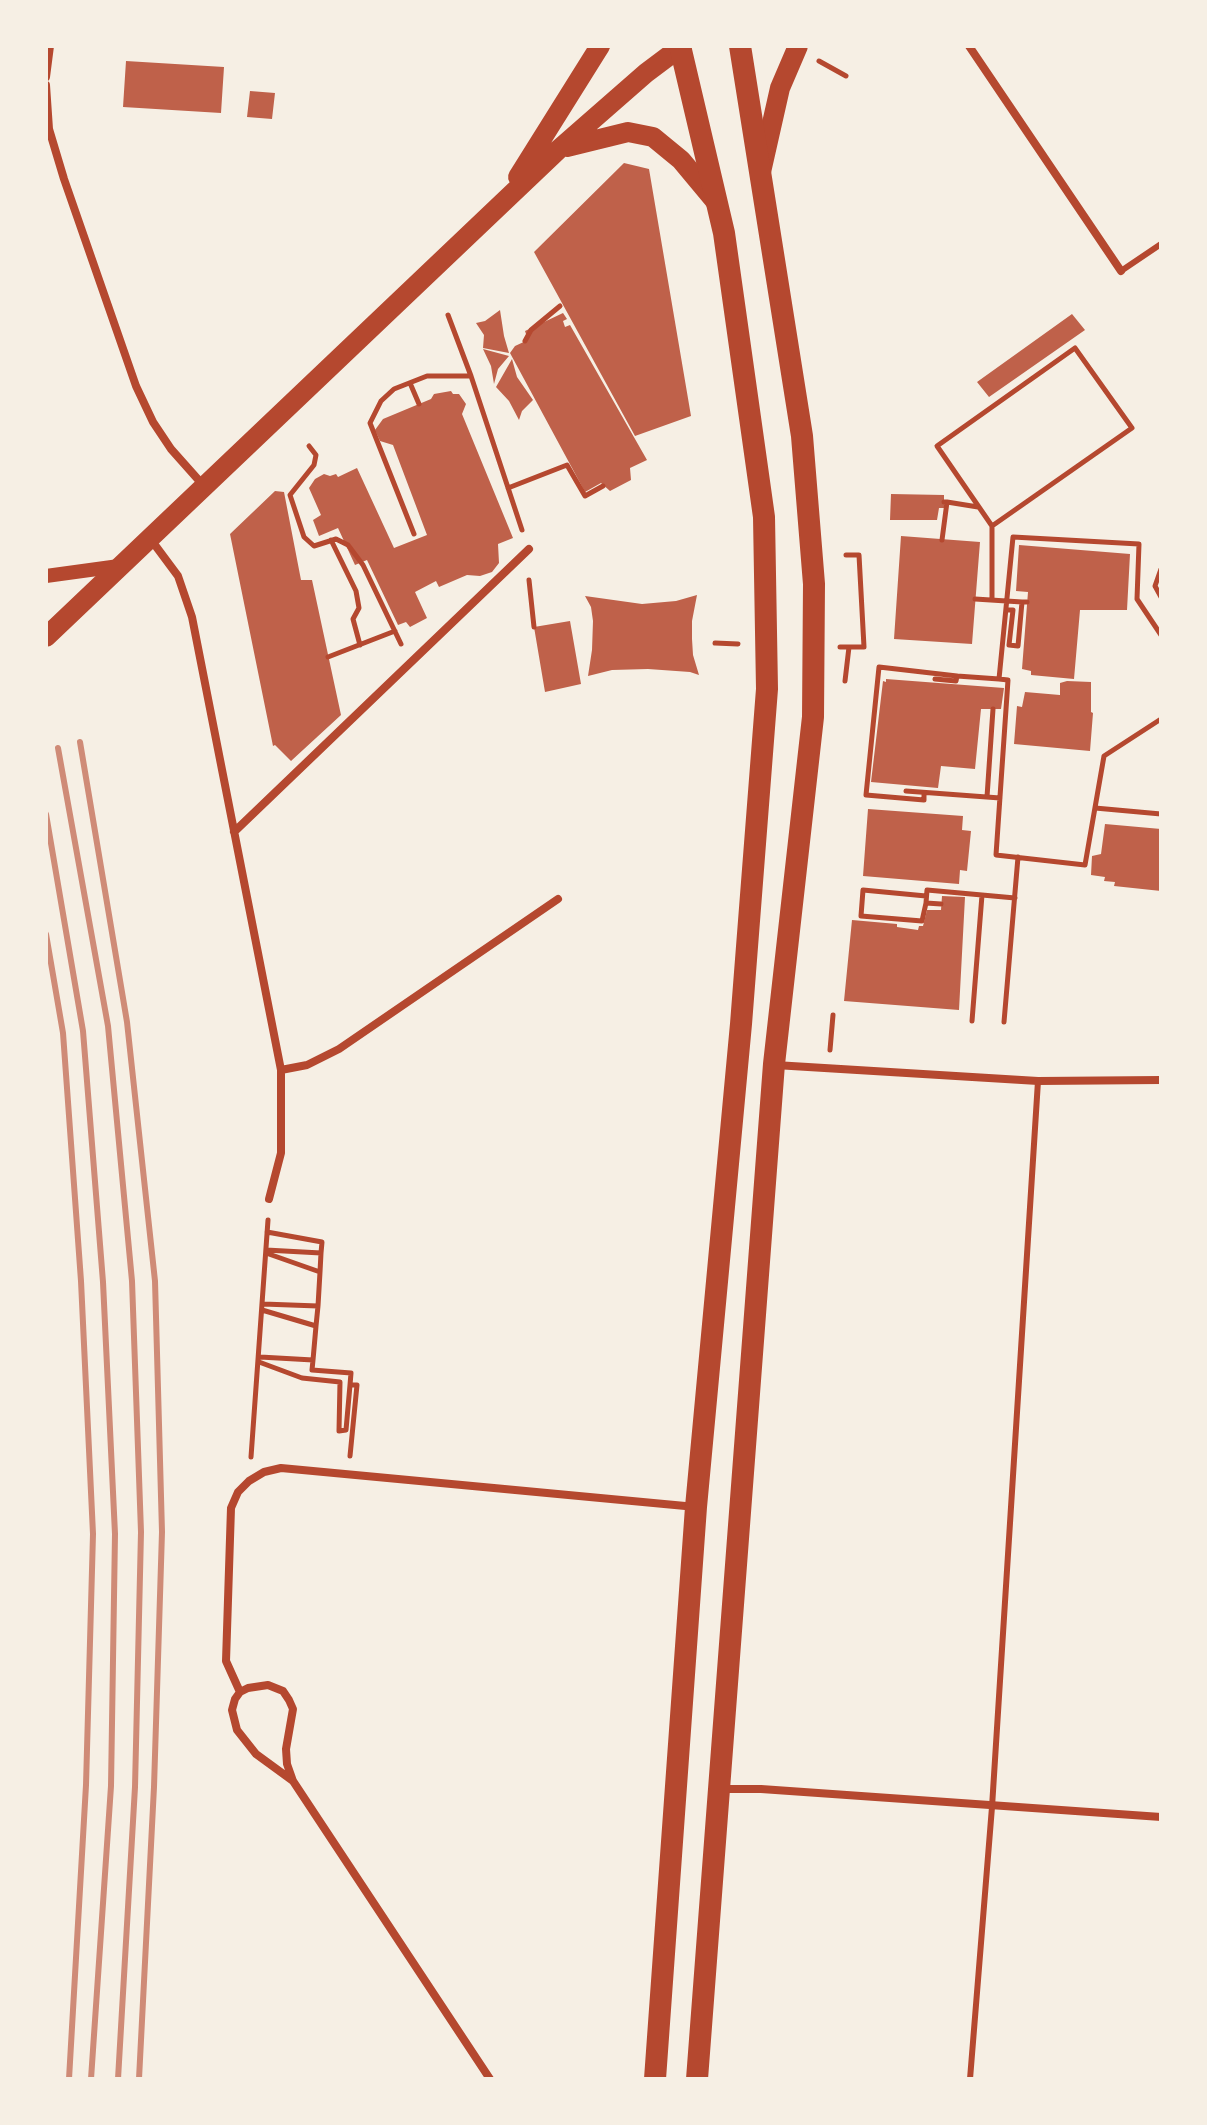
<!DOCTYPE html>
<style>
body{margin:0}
#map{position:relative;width:1207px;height:2125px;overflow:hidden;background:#f6efe4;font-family:Merriweather,serif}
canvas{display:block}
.frame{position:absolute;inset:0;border:48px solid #f6efe4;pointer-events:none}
</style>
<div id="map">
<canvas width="1207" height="2125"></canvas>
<div class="frame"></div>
</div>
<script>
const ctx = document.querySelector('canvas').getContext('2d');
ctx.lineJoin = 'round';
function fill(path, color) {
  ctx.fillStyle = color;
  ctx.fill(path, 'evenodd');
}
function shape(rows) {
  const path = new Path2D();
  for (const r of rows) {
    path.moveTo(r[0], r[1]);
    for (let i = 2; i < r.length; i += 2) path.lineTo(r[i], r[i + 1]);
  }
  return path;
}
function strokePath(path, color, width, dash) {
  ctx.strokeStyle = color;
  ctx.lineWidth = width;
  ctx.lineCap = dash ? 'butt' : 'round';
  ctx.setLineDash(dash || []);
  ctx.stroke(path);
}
fill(shape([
 [126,61,224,67,221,113,123,107],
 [250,91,275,93,272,119,247,117],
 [624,163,649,169,691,416,635,436,534,252],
 [500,310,504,336,509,353,483,348,484,335,476,323,485,321],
 [563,313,567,319,563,321,565,327,570,325,647,460,630,468,631,480,610,491,601,483,585,492,510,353,515,346,528,340,525,331],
 [1072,314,1085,330,989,397,977,382],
 [483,349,509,356,498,369,494,384,491,366],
 [512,359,517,377,533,400,522,411,519,420,509,401,496,387],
 [451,391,453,394,459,394,466,404,462,414,513,538,498,544,499,563,492,572,480,576,467,575,439,587,436,581,415,592,427,618,410,627,406,622,398,625,367,560,355,565,338,528,319,536,313,520,321,515,309,488,315,479,324,474,330,476,336,474,338,477,357,468,394,548,427,535,393,445,380,441,375,430,383,419,431,399,434,394],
 [275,491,284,492,301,580,312,580,341,715,291,761,275,745,273,746,230,534],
 [891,494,944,495,944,508,939,508,937,520,890,520],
 [901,536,980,542,972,644,894,639],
 [1019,545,1130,554,1127,610,1080,610,1074,679,1031,675,1031,671,1022,669,1028,592,1016,591],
 [697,595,692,621,692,639,693,655,699,675,690,672,648,669,612,670,588,676,592,650,593,621,591,607,585,596,642,604,676,601],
 [570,621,581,684,545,692,534,627],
 [886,679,1004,688,1001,709,981,709,975,769,941,766,938,788,871,782,883,681,886,682],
 [1067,681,1091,682,1091,712,1093,713,1090,751,1014,744,1017,706,1022,707,1025,692,1060,695,1060,683],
 [868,809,963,816,962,830,971,831,967,871,960,870,959,884,863,876],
 [1105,824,1161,829,1161,891,1114,886,1115,882,1104,881,1105,877,1091,875,1092,856,1101,854],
 [942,896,965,897,959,1010,844,1001,852,920,897,924,897,927,918,930,919,926,923,926,927,910,941,910]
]), '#bf614a');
strokePath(shape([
 [819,61,846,76],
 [448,315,471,376,522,530],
 [525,341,531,330,560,306],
 [410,383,419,404],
 [309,446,316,455,314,465,290,495,304,537,314,546,336,539,348,545,363,565,401,644],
 [508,488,567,465,585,496,603,486],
 [947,502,978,507],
 [414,534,370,423,381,401,394,389,427,376,471,376],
 [331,540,356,591,359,608,353,619,360,645],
 [942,540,947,502,944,502],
 [1161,569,1155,586,1161,597],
 [529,580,534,627],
 [975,599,1022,602],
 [992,600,992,526,1132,428,1075,348,937,446,992,526],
 [1006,610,1013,610,1009,645,1018,646,1022,602,1027,602],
 [1161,635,1137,599,1139,544,1013,537,999,679,1008,680,996,855,1085,865,1104,756,1161,719],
 [715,643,738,644],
 [840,647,864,647,859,555,846,555],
 [328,657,395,631],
 [935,679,956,681,957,676,999,679],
 [845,681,849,647],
 [906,791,1000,798],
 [924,793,924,800,866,795,879,667,957,676],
 [987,797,993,709],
 [1095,808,1161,814],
 [926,903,922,921,861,916,863,890,926,896],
 [941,904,926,903,927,890,1015,898],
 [972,1021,982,895],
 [1004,1022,1018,857],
 [830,1050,833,1015],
 [266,1250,321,1253,322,1242,267,1232],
 [320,1272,321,1253],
 [263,1304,318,1306,320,1272,266,1253],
 [316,1326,318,1306],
 [260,1357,313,1360,316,1326,262,1310],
 [313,1360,312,1370,351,1373,350,1385],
 [259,1362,302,1378,340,1382,339,1431,346,1430,350,1385,357,1385,350,1456],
 [251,1457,268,1220]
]), '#b5482f', 5);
strokePath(shape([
 [1121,271,1161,244],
 [970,2079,992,1807,1038,1081]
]), '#b5482f', 6);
strokePath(shape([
 [969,46,1121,271],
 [46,77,50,46],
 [46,85,49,129,64,179,136,386,153,422,171,449,203,485],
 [149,537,178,576,192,617,281,1070,281,1153,269,1199],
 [234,832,529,549],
 [775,1065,1038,1081,1161,1080],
 [281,1070,307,1065,339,1049,558,899],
 [240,1692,226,1661,231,1508,238,1492,249,1481,264,1472,281,1468,696,1507],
 [293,1781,256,1754,237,1730,232,1710,235,1699,240,1692,248,1688,268,1685,283,1691,289,1700,293,1709,286,1749,287,1764,293,1781,490,2079],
 [723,1789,761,1789,1161,1817]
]), '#b5482f', 8);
strokePath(shape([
 [46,576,119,566]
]), '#b5482f', 14);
strokePath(shape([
 [567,147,628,132,653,137,681,160,716,202],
 [761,172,780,88,798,46],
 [518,177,600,46],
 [46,637,558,150,646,73,682,46]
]), '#b5482f', 20);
strokePath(shape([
 [655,2079,696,1507,741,1024,767,689,764,517,724,233,680,46],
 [697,2079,774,1064,813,717,814,584,802,436,740,46]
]), '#b5482f', 22);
strokePath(shape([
 [80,742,127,1022,155,1281,162,1532,154,1787,139,2079],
 [58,748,108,1026,132,1281,141,1532,135,1787,118,2079],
 [46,814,83,1031,103,1282,115,1534,111,1786,91,2079],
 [46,934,63,1033,81,1281,93,1534,86,1785,69,2079]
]), '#cf8b77', 6);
</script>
